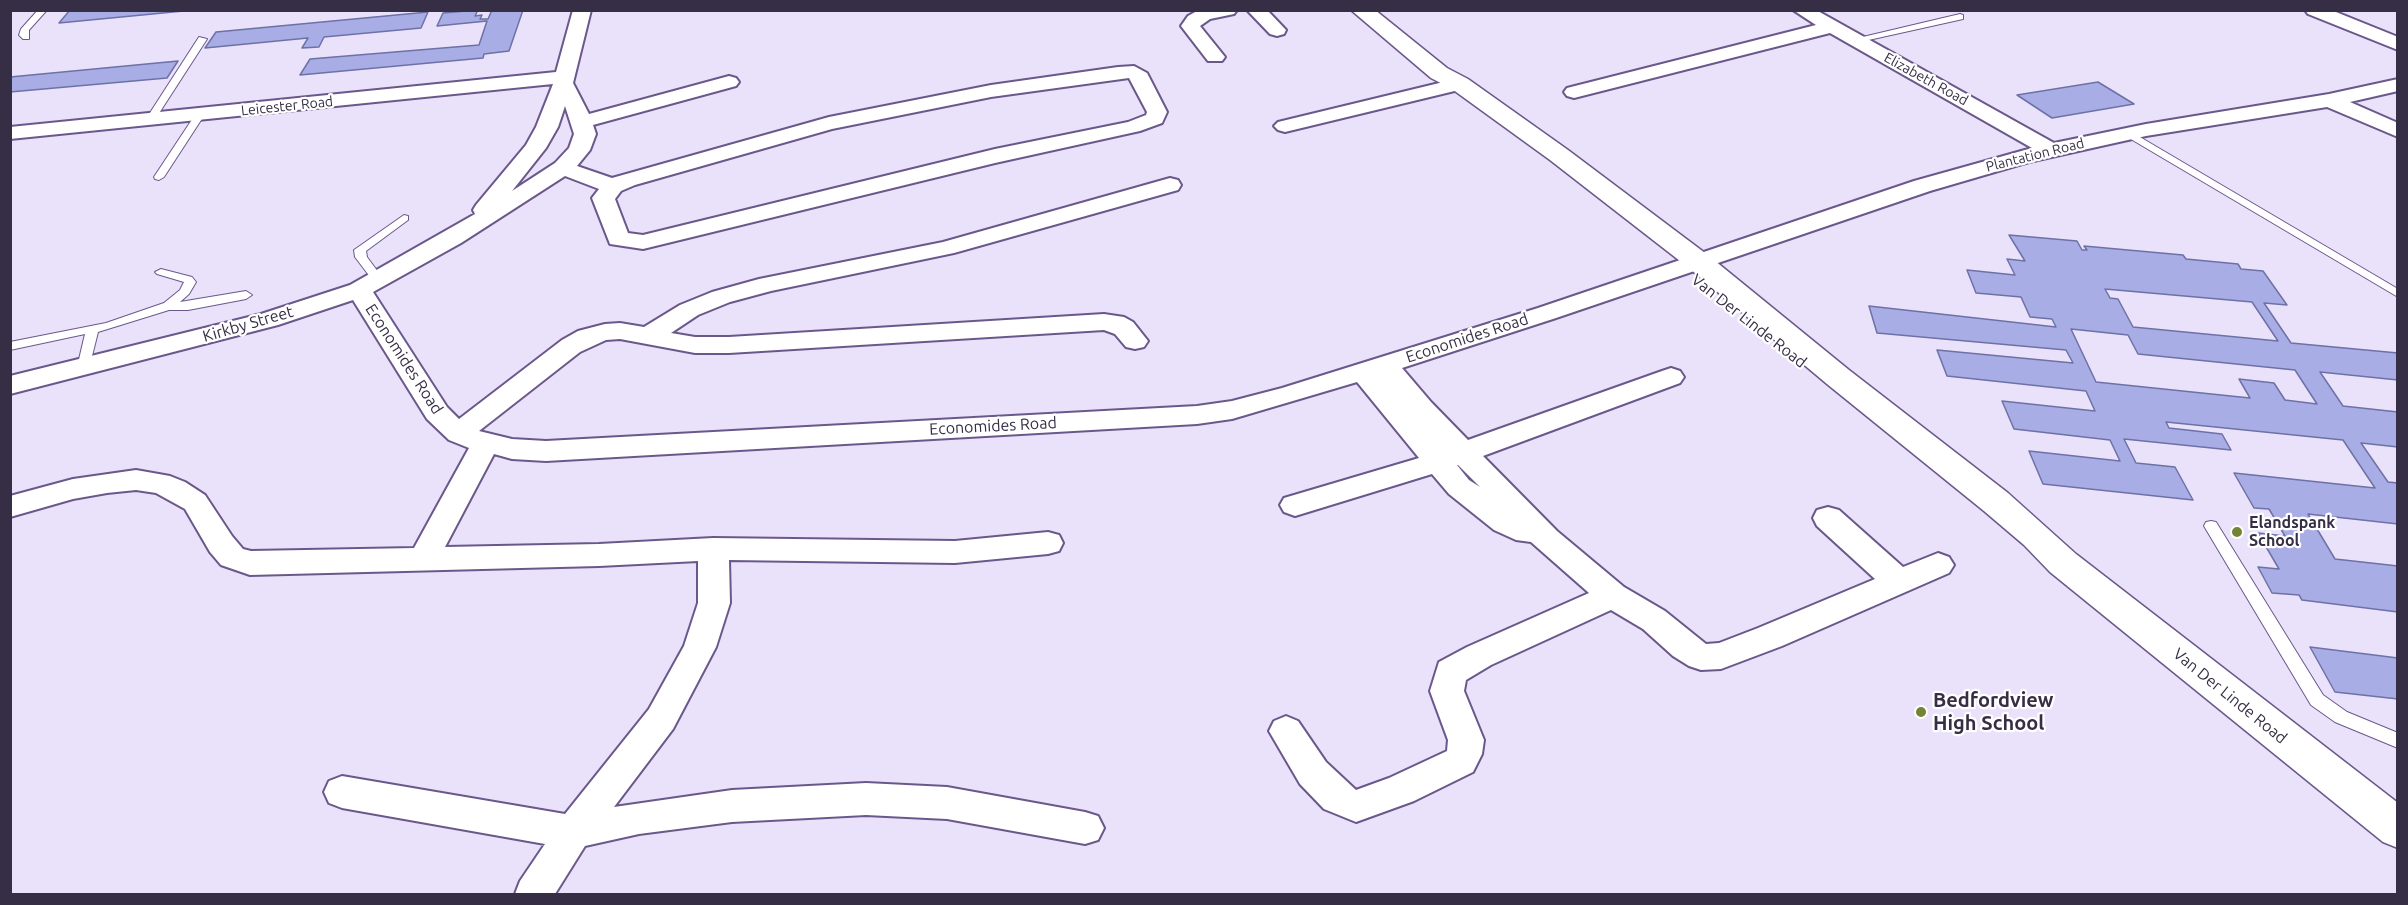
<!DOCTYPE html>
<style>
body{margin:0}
#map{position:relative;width:2408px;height:905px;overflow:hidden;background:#eae2fa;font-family:Ubuntu,sans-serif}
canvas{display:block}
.frame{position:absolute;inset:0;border:12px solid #362e44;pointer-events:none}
</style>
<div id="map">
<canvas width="2408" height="905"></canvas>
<div class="frame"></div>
</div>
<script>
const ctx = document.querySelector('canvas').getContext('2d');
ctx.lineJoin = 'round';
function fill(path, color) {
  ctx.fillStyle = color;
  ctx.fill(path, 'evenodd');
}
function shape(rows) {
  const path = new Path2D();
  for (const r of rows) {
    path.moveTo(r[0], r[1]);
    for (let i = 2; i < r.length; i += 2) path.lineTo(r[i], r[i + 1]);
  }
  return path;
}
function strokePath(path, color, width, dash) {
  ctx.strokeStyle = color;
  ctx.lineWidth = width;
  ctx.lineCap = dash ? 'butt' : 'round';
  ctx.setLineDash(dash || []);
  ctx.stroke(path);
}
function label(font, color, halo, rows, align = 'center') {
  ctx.font = font + ' Ubuntu,sans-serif';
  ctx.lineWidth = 4.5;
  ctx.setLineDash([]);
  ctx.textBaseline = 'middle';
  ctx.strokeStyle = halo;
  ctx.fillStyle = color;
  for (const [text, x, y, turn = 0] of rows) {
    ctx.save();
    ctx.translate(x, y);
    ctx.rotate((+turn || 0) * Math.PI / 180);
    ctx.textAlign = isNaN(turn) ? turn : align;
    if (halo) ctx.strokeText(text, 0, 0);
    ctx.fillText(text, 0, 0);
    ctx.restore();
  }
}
const building = shape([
 [70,10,194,10,59,23,70,10],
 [478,10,475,16,482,15,480,19,488,19,492,10,523,10,509,51,484,54,483,58,300,75,310,59,479,45,487,21,437,26,443,13,478,10],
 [428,12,421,28,324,37,319,47,302,48,308,38,205,48,216,32,428,12],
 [178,61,167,78,10,92,10,77,178,61],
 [2098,82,2134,104,2052,118,2017,95,2098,82],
 [2009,235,2077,241,2082,250,2087,250,2084,246,2183,255,2186,259,2238,264,2241,269,2263,271,2287,305,2264,303,2291,343,2398,353,2398,380,2320,372,2343,406,2398,412,2398,447,2361,443,2388,482,2398,483,2398,524,2308,514,2335,559,2398,566,2398,612,2302,600,2299,595,2272,593,2258,567,2279,569,2258,533,2285,536,2269,509,2254,508,2234,473,2375,488,2343,440,2166,422,2169,428,2222,434,2231,450,2124,439,2136,463,2175,467,2193,500,2043,484,2029,451,2120,461,2110,440,2014,429,2002,401,2095,411,2086,391,1947,376,1937,350,2073,363,2066,350,1877,333,1869,306,2056,327,2052,319,2030,317,2021,297,1976,293,1967,270,2015,275,2007,259,2025,261,2009,235],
 [2105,289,2252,302,2278,341,2133,327,2118,299,2110,298,2105,289],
 [2071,329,2128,335,2138,354,2295,370,2317,404,2285,400,2274,383,2239,379,2250,398,2096,382,2071,329],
 [2310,647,2398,658,2398,699,2335,692,2310,647]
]);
fill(building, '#a8ade6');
strokePath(building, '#6e71a6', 1.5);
const lane = shape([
 [38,10,47,10,29,30,29,39,23,39,19,35,21,29,38,10],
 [1960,14,1963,15,1963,19,1855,43,1850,40,1960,14],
 [199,37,207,39,154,121,148,121,146,119,199,37],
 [200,111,205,114,164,177,159,180,155,179,154,177,197,112,200,111],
 [2128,130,2398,289,2398,297,2124,135,2124,131,2128,130],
 [404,215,408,216,408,220,366,251,367,257,384,280,378,283,374,282,355,257,354,250,404,215],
 [161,269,192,277,196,282,189,294,180,302,246,291,252,295,246,299,188,310,169,310,98,332,89,368,83,372,77,368,85,334,10,350,10,342,106,323,164,303,180,290,184,282,157,274,155,272,161,269],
 [2211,521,2216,522,2323,695,2347,712,2398,733,2398,748,2335,722,2311,705,2204,526,2206,522,2211,521]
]);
const street = shape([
 [573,10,591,10,573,83,589,114,729,76,736,78,739,82,736,86,593,125,596,134,590,150,577,166,612,178,829,117,991,85,1118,67,1134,66,1147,73,1167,112,1162,123,1140,131,995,163,643,249,610,244,592,198,599,189,565,176,461,243,373,292,447,407,459,419,562,340,578,331,605,324,620,323,644,327,680,305,712,292,759,279,943,242,1170,178,1178,180,1181,185,1178,190,954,253,771,291,730,302,698,315,671,333,695,337,729,337,1104,314,1124,317,1133,322,1148,341,1144,347,1135,349,1126,347,1115,334,1104,330,729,353,695,353,620,339,606,340,580,352,479,431,512,439,546,441,1197,406,1232,401,1282,388,1538,308,1914,181,2032,148,1830,33,1574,98,1567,96,1564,92,1567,88,1816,25,1793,10,1816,10,2054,143,2146,124,2329,94,2398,79,2398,91,2350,102,2398,123,2398,137,2327,107,2146,136,2029,162,1930,191,1556,318,1402,368,1431,402,1468,440,1662,371,1671,368,1680,371,1684,377,1680,383,1483,456,1557,531,1624,587,1665,611,1706,644,1719,643,1758,628,1875,579,1817,526,1813,518,1817,510,1828,507,1839,510,1903,567,1938,553,1949,557,1954,565,1949,573,1782,646,1721,669,1701,670,1689,666,1673,656,1643,629,1611,610,1491,665,1466,680,1464,691,1484,740,1482,754,1473,772,1414,801,1356,822,1324,809,1300,784,1269,731,1274,721,1286,716,1298,721,1326,762,1356,790,1389,778,1447,751,1448,740,1430,691,1439,662,1467,647,1589,593,1531,542,1516,540,1494,530,1449,494,1432,474,1295,516,1284,512,1280,505,1284,498,1419,458,1357,382,1232,419,1197,424,546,461,512,459,494,454,445,547,599,544,713,538,955,541,1048,532,1059,535,1063,543,1059,551,1048,554,955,563,729,560,730,603,716,647,673,729,614,807,732,790,866,783,947,787,1085,812,1098,816,1104,828,1098,840,1085,844,947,819,866,815,732,822,639,834,585,846,555,894,515,894,520,881,545,844,342,808,329,803,324,792,329,781,342,776,565,814,649,709,684,646,698,603,698,561,599,566,250,575,221,565,210,552,185,509,156,493,136,490,107,493,73,499,10,517,10,496,73,479,136,470,170,476,185,482,205,495,232,536,243,549,251,551,414,548,469,448,449,440,427,419,353,300,278,325,10,394,10,376,261,314,350,285,475,214,473,210,476,205,526,145,536,127,553,84,10,139,10,127,556,72,573,10],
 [1129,78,1147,112,1146,115,1128,122,995,149,643,235,628,233,615,199,621,191,635,185,832,129,991,97,1129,78],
 [565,106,574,134,569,148,555,163,512,191,546,148,558,127,565,106],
 [1457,465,1458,465,1480,487,1469,480,1457,465],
 [1237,10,1234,14,1210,19,1200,26,1225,57,1222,61,1208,61,1181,26,1188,16,1197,11,1237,10],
 [1247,10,1267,10,1286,30,1284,34,1277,36,1270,34,1247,10],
 [2305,10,2331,10,2398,37,2398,50,2308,14,2305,10],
 [1460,78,1467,80,1470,84,1467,88,1285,132,1278,130,1274,126,1278,122,1460,78]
]);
const secondary = shape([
 [1351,10,1375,10,1447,68,1468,79,1568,150,1709,256,1849,370,2008,493,2076,554,2398,803,2398,848,2383,842,2050,572,2024,545,1984,511,1827,384,1689,268,1550,160,1452,89,1431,78,1351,10]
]);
strokePath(lane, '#6b588b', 2);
strokePath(street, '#6b588b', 4);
strokePath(secondary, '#6b588b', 3);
fill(lane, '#fff');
fill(street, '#fff');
fill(secondary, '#fff');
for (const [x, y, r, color] of [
 [2237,532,6,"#738535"],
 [1921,712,6,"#738535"]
]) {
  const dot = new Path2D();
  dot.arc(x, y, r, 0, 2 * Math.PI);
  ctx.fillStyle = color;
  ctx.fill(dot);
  strokePath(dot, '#fff', 2);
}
label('14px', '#362e44', '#fff', [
 ["Elizabeth Road",1926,79,29],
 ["Leicester Road",287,106,-6],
 ["Plantation Road",2035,155,-14]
]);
label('16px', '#362e44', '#fff', [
 ["Van Der Linde Road",1749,321,38],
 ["Kirkby Street",248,324,-16],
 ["Economides Road",1467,338,-18],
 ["Economides Road",404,359,57],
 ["Economides Road",993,426,-3],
 ["Van Der Linde Road",2230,696,39]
]);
label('bold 16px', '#362e44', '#fff', [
 ["Elandspank",2249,523],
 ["School",2249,541]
], 'left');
label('bold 20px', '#362e44', '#fff', [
 ["Bedfordview",1933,700],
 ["High School",1933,723]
], 'left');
</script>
